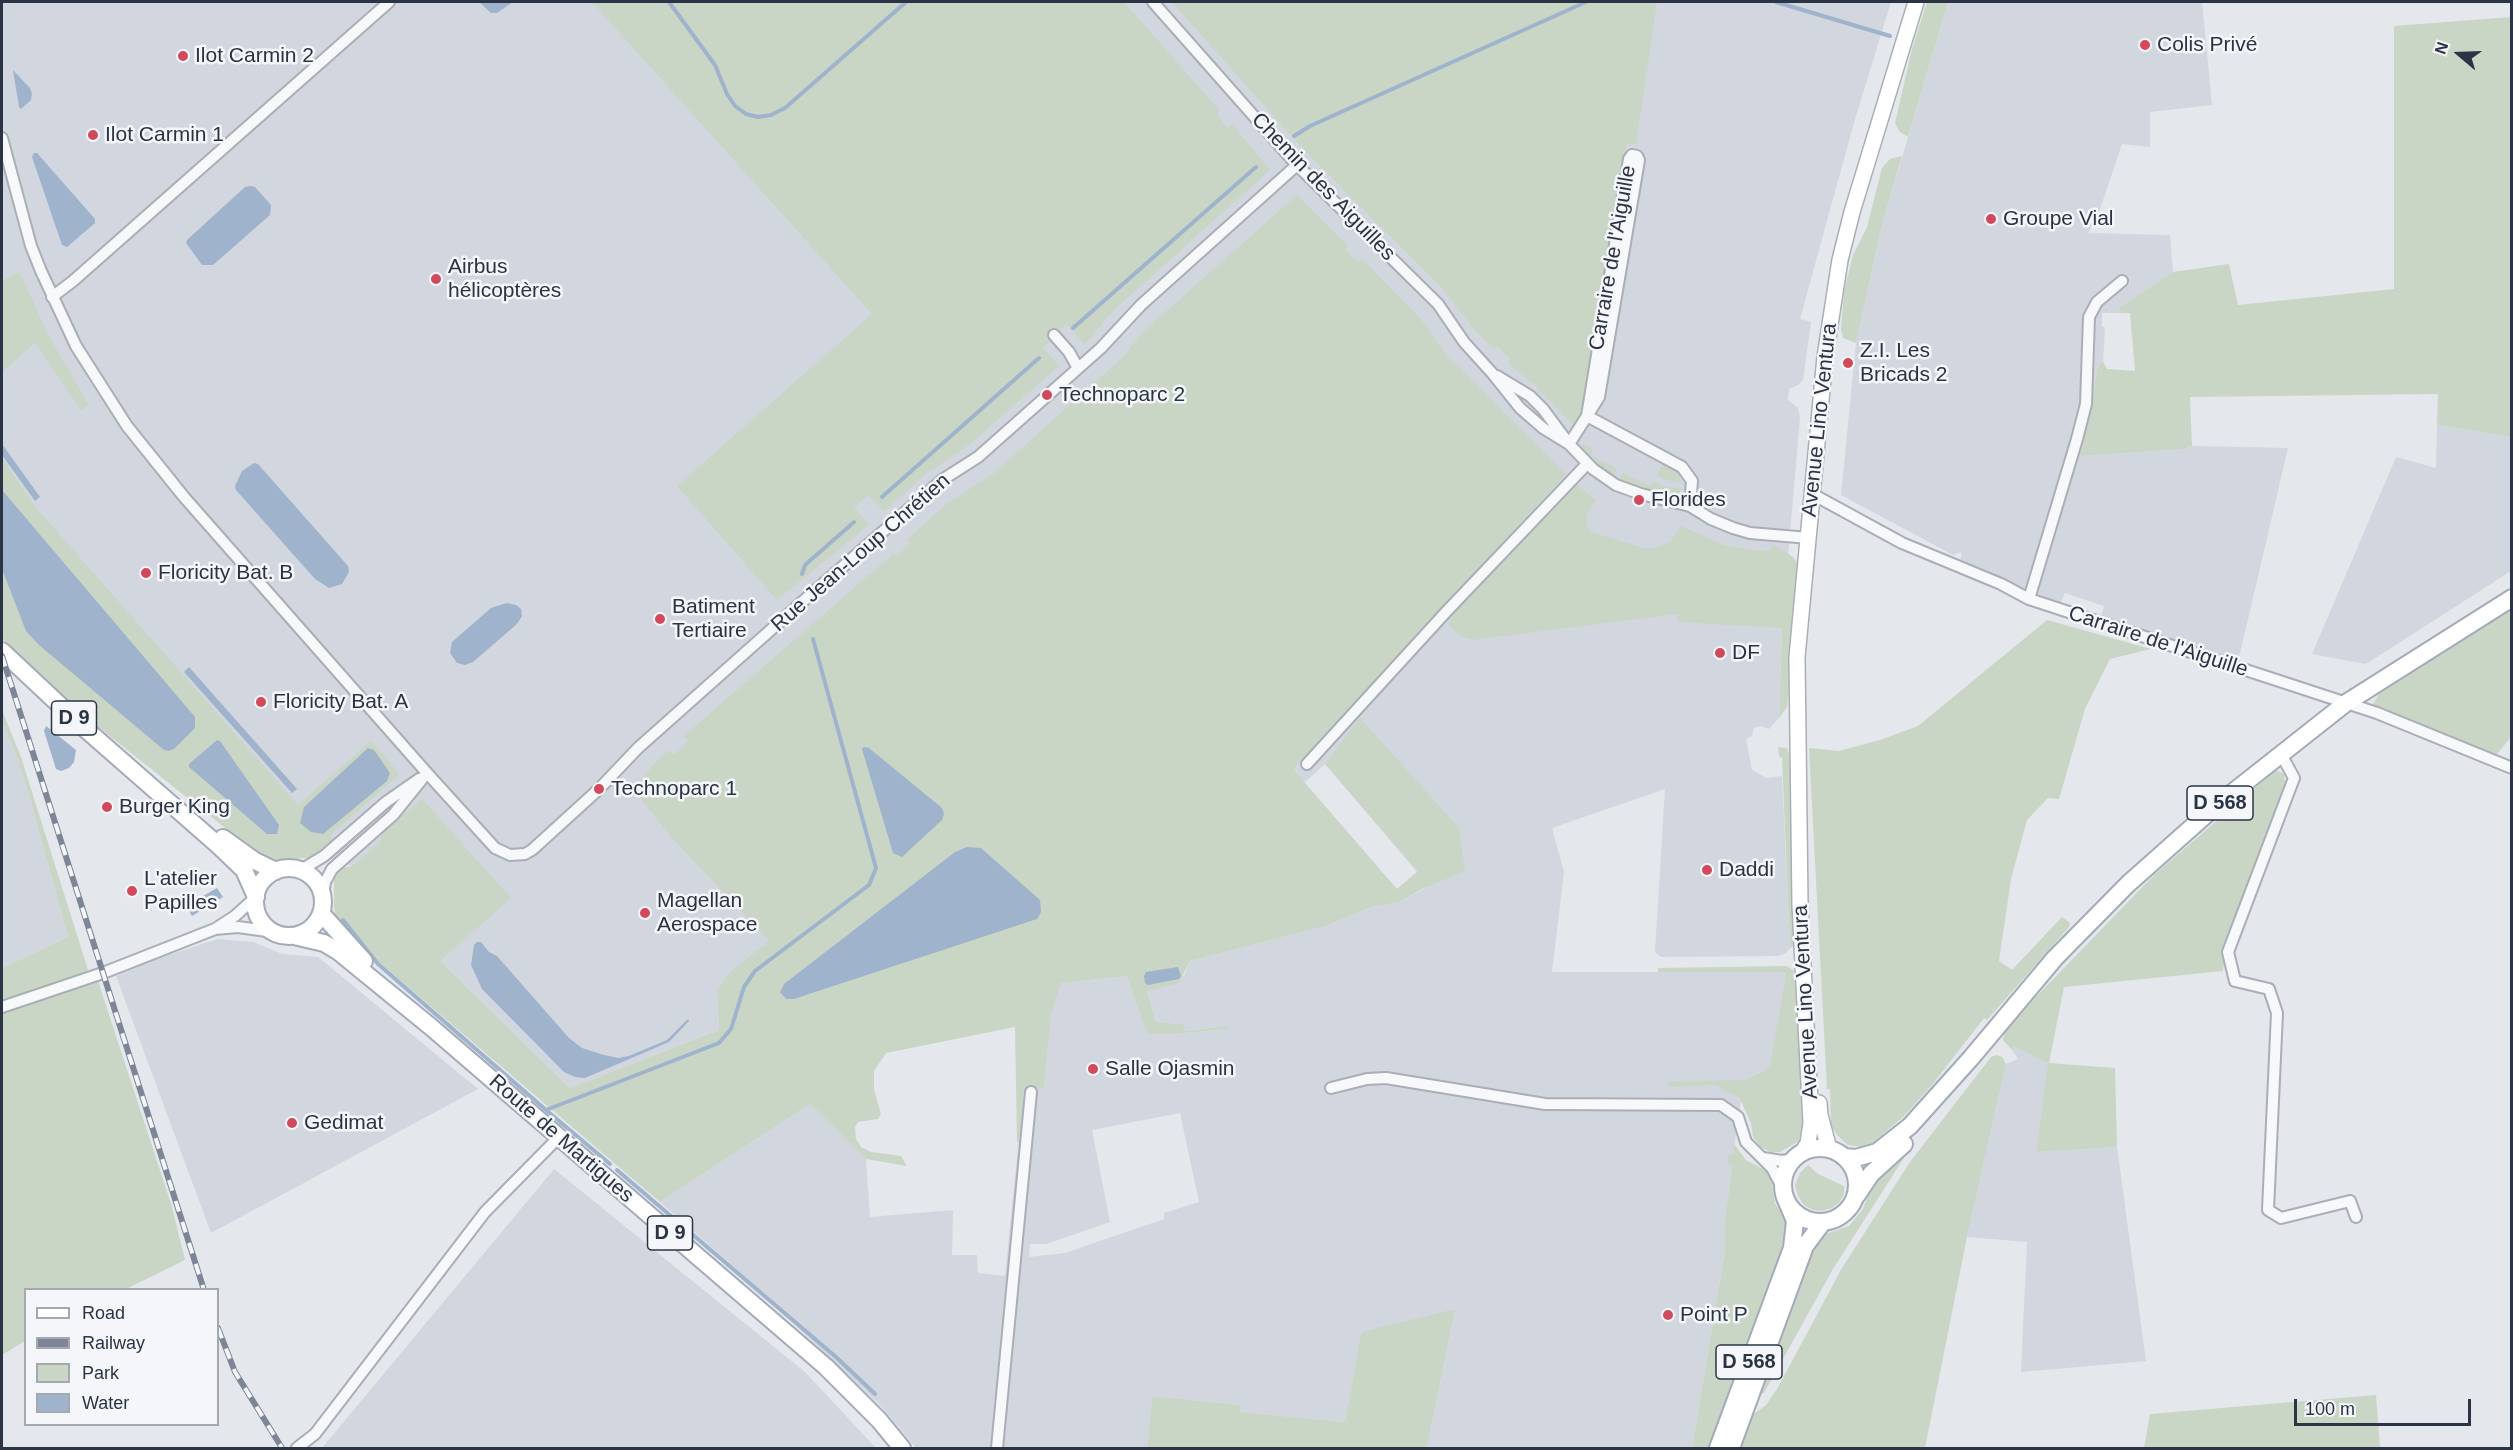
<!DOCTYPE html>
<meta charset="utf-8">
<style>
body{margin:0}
#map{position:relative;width:2513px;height:1450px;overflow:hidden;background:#e4e7ec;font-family:Arial,sans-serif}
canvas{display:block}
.frame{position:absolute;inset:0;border:3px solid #2b3445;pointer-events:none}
.legend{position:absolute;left:24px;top:1288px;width:195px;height:138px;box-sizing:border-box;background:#f4f6f9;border:2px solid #a4a8b1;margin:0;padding:8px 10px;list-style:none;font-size:18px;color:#2b3445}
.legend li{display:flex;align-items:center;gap:12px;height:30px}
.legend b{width:30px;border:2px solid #a4a8b1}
.north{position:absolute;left:2429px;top:24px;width:60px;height:60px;-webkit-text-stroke:4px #f4f6f9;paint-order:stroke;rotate:289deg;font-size:16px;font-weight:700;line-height:24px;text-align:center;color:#2b3445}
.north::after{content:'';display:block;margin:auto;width:21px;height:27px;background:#2b3445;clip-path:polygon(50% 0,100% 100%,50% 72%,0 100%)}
.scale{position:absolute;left:2294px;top:1399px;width:177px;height:27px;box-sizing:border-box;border:3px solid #2b3445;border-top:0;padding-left:8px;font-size:18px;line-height:21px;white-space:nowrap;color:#2b3445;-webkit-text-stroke:4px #f4f6f9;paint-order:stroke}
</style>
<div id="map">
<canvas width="2513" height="1450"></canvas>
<div class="frame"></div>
<ul class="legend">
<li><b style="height:8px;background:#fff"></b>Road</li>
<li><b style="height:8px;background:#7d8696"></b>Railway</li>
<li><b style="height:16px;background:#c9d6c5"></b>Park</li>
<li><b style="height:16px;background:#9fb4cc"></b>Water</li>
</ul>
<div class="north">N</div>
<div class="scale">100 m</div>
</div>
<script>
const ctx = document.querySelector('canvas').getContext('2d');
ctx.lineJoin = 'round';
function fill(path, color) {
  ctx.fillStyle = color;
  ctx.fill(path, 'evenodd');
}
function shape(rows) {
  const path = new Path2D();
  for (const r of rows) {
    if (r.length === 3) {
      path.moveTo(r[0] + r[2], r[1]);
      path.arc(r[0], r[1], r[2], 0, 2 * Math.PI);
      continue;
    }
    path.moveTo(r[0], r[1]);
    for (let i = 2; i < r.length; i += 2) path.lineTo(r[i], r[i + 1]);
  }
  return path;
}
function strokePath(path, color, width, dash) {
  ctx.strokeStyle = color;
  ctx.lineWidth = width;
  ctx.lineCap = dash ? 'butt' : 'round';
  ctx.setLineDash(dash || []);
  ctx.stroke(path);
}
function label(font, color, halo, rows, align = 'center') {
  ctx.font = font + ' Arial,sans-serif';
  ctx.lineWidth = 5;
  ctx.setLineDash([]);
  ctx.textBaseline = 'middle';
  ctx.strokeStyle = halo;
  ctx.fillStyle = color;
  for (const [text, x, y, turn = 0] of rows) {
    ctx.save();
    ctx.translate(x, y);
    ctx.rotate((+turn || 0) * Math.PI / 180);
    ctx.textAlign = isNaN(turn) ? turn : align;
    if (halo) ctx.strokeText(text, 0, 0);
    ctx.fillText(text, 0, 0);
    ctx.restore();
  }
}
fill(shape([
 [2,2,1891,2,1855,119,1800,319,1811,322,1803,380,1798,385,1789,389,1788,400,1798,408,1800,417,1782,628,1779,718,1769,729,1761,726,1754,728,1752,736,1746,739,1752,770,1766,778,1782,776,1790,948,1786,953,1778,956,1661,957,1655,952,1665,789,1552,828,1564,872,1552,972,1786,972,1770,1066,1766,1070,1744,1080,1733,1155,1729,1154,1732,1165,1725,1221,1725,1249,1692,1448,1427,1448,1455,1312,1361,1332,1345,1422,1239,1412,1240,1405,1154,1396,1147,1448,916,1448,882,1407,735,1268,660,1202,810,1104,866,1159,870,1217,953,1210,952,1255,977,1255,978,1273,1005,1276,1024,1088,1044,1089,1051,1016,1061,983,1127,976,1147,1034,1175,1034,1226,1029,1226,1026,1183,1031,1183,1024,1156,1022,1147,990,1184,976,1190,961,1326,926,1371,907,1400,902,1429,886,1325,764,1304,783,871,873,717,990,719,1030,570,1088,440,961,352,866,300,848,2,600],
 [1180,1113,1199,1202,1164,1213,1164,1219,1065,1253,1029,1257,1030,1244,1046,1244,1110,1222,1092,1130],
 [1948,2,2202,2,2212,105,2150,112,2150,147,2122,144,2098,215,2088,233,2170,235,2173,272,2120,307,2118,313,2102,313,2102,327,2105,327,2103,361,2097,368,2091,412,2080,456,2186,449,2187,447,2192,446,2288,448,2238,662,2101,617,2104,606,2065,593,2061,602,2042,596,1961,560,1961,552,1953,555,1841,495,1856,343,1881,229],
 [2437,425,2511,437,2511,571,2366,664,2312,654,2396,457,2436,468],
 [2,722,17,758,29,795,68,937,2,968],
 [218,939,253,942,282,954,318,957,478,1089,211,1233,116,976,153,960],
 [2015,1047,2049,1063,2036,1152,2117,1147,2146,1361,2021,1372,2027,1242,1967,1237,2006,1064,2018,1059,2012,1050],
 [554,1169,805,1372,875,1447,874,1448,322,1448]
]), '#d2d6de');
fill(shape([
 [592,2,1124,2,1220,111,1217,114,1227,128,1232,124,1270,170,1113,311,1085,344,1066,324,1043,348,1059,366,969,445,926,474,884,511,868,495,854,507,869,525,777,600,677,486,872,314],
 [1172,2,1657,2,1636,144,1627,144,1581,415,1577,422,1572,424,1534,385,1508,363,1510,359,1497,346,1494,349,1472,327,1443,289,1301,147],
 [1927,2,1948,2,1908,137,1899,131,1895,123,1912,49],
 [2511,17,2511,437,2437,425,2438,394,2190,397,2192,446,2187,447,2186,449,2080,456,2091,412,2097,368,2103,361,2107,369,2135,371,2130,313,2118,313,2120,307,2173,272,2229,264,2238,305,2394,289,2394,26],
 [1902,156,1881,229,1856,343,1843,338,1841,329,1844,292,1853,255,1867,227,1882,168,1890,159],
 [1297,195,1348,246,1345,250,1358,262,1362,259,1420,318,1448,357,1566,474,1293,769,1397,889,1418,871,1325,764,1360,718,1459,828,1465,871,1422,889,1400,902,1371,907,1326,926,1190,961,1179,983,1147,991,1156,1022,1183,1024,1184,1031,1226,1026,1227,1029,1175,1034,1147,1034,1127,976,1061,983,1051,1016,1044,1089,1024,1088,1020,1142,1017,1142,1015,1027,886,1053,874,1071,874,1090,881,1114,878,1119,858,1122,855,1127,856,1139,861,1147,871,1152,901,1156,907,1166,866,1159,810,1104,660,1202,360,946,338,923,334,908,334,878,339,868,352,866,380,842,382,832,422,799,511,898,440,961,570,1088,719,1030,717,990,733,969,770,941,672,838,634,790,652,766,669,750,674,755,688,741,684,736,894,553,897,556,910,543,907,539,947,504,994,473,1123,357,1145,330],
 [20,272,46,331,89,405,81,410,35,343,2,372,2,281],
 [1582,443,1593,449,1591,456,1617,469,1614,476,1597,465,1584,452],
 [2,458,37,509,298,805,371,741,399,773,398,776,330,835,334,841,316,855,307,858,273,860,264,857,234,835,87,718,2,638],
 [1663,463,1678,472,1681,481,1666,480,1657,475],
 [1623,473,1650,486,1653,482,1664,486,1682,489,1678,494,1674,495,1632,485,1620,479],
 [1576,484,1596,501,1587,514,1586,525,1591,532,1644,548,1655,548,1670,542,1681,526,1726,546,1770,552,1772,544,1793,557,1799,565,1787,707,1779,718,1782,628,1678,622,1678,614,1472,640,1461,636,1450,627,1449,618],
 [2511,610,2511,737,2497,754,2378,709,2373,704,2379,694],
 [2047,620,2151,649,2110,659,2085,709,2059,799,2048,798,2027,820,2011,879,1999,961,2012,970,2062,917,2069,922,2070,926,1987,1020,1984,1018,1932,1085,1903,1117,1874,1142,1862,1147,1848,1145,1838,1136,1831,1125,1830,1089,1827,1089,1809,748,1839,751,1880,740,1918,726],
 [2,710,21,757,89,973,98,981,172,1207,185,1260,126,1289,26,1290,25,1341,2,1355,2,968,68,937,29,795,17,758,2,722],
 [1778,747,1787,748,1789,754,1798,934,1795,945,1790,948,1782,758,1779,756],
 [2276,770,2284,774,2285,784,2226,943,2223,971,2064,987,2049,1063,2115,1068,2117,1147,2036,1152,2048,1063,2015,1047,2012,1050,2003,1040,2004,1033,2034,999,2155,874],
 [1787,966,1794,971,1805,1124,1799,1141,1780,1152,1770,1152,1761,1147,1753,1137,1751,1123,1739,1097,1724,1091,1717,1085,1669,1087,1667,1082,1744,1080,1766,1070,1770,1065,1786,972,1658,972,1658,968],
 [1997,1055,2002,1057,2006,1064,1967,1237,1925,1448,1737,1448,1747,1422,1755,1413,1766,1405,1777,1389,1842,1268,1910,1162,1991,1057],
 [1734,1144,1746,1160,1767,1171,1771,1178,1775,1203,1784,1217,1788,1230,1786,1245,1712,1448,1692,1448,1725,1249,1725,1221,1732,1165,1727,1164,1729,1154,1733,1154],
 [1907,1153,1833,1269,1764,1393,1757,1396,1810,1249,1823,1235,1849,1226,1863,1209,1872,1184],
 [1808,1165,1818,1174,1844,1186,1844,1194,1840,1202,1832,1208,1822,1211,1813,1210,1804,1205,1798,1196,1795,1185,1800,1173],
 [1451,1310,1455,1311,1427,1448,1147,1448,1153,1396,1240,1405,1240,1412,1345,1422,1361,1332],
 [2376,1395,2380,1448,2144,1448,2150,1414]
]), '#c9d6c5');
fill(shape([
 [479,2,513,2,497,13,491,13],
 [13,70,30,88,32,94,31,100,21,109,19,107],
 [34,153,37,153,95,219,95,223,67,247,62,245,32,157],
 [250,186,255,187,271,205,270,215,213,265,202,265,186,243,187,240,245,187],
 [2,444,40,497,35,501,2,455],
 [254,463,258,464,348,566,349,572,342,584,329,588,315,579,236,490,235,486,242,471],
 [2,490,195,717,195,728,174,749,169,751,164,750,39,645,26,631,2,569],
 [507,603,516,605,521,609,522,616,517,624,473,662,465,665,457,663,450,653,452,642,491,608],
 [189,667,297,789,292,793,184,672],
 [46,726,76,750,74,762,69,768,61,771,56,769,44,731],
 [217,740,220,741,279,825,277,834,267,834,189,767,189,764],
 [864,747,869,748,942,808,944,814,942,820,902,857,893,853,862,749],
 [368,748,374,750,390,773,387,781,323,834,311,832,300,823,304,807],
 [967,847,981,848,1040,900,1041,912,1037,919,794,999,786,999,780,992,784,984,955,852],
 [217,888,223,897,192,916,186,906],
 [477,942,481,942,489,952,497,956,569,1038,582,1048,604,1055,618,1058,629,1056,667,1040,688,1019,689,1021,669,1042,585,1078,575,1077,564,1072,482,989,471,965,474,945],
 [1178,967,1181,976,1179,979,1148,985,1145,983,1144,976,1146,972]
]), '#9fb4cc');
strokePath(shape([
 [669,2,715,65,727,94,735,106,746,114,758,117,771,115,785,108,906,2],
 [1776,2,1890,36],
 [1294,136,1310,126,1586,2],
 [1073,328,1256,167],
 [882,497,1039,358],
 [802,574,805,565,854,522],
 [343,920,378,964,546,1110,719,1043,731,1029,744,987,755,971,869,885,876,868,813,639],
 [546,1110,610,1164],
 [617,1170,836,1357,875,1394]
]), '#9fb4cc', 4);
const street = shape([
 [1153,2,1297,165,1438,304,1464,342,1492,373,1520,408,1543,428,1569,444],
 [2,138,31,246,41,271,76,346,127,426,184,497,427,773,495,848,510,855,525,854,532,850,599,789,638,748,801,603,942,480,978,457,1101,348,1141,305,1297,165],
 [1632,155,1637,156,1639,160,1599,397,1587,416,1629,159,1632,155],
 [52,297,73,281,389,2],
 [1054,335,1069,352,1078,368],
 [1497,376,1530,396,1543,409,1566,440],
 [1814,495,1902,543,2001,584,2029,599,2377,713,2512,768],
 [1690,506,1692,481,1682,467,1587,416,1569,444,1593,469,1616,485,1641,494,1690,506,1711,519,1733,528,1750,533,1809,538],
 [2029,599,2077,439,2086,404,2089,317,2097,302,2122,281],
 [2281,754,2294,778,2228,952,2235,981,2269,989,2277,1013,2268,1210,2281,1218,2350,1201,2356,1217],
 [1307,764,1446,612,1587,464],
 [301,870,324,856,386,802,419,779],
 [323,896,325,882,332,869,393,815,427,773],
 [256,897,235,916,215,929,238,927,274,932],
 [2,1007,103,973,215,929],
 [1331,1088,1367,1079,1386,1078,1545,1104,1721,1105,1738,1117,1746,1142,1772,1168,1783,1189],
 [1763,1158,1782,1161,1794,1159],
 [297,1448,315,1434,485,1212,559,1137],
 [997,1448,1031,1092]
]);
const secondary = shape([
 [1819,1103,1820,1115,1829,1149],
 [1802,1153,1808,1143,1811,1123,1800,905,1797,657,1825,357,1840,260,1852,212,1916,2]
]);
const primary = shape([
 [2,651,82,726,219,846,244,870,256,897],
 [223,838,255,861,276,871],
 [289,902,34],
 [321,913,364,961],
 [294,936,324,943,339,952,431,1027,826,1367,879,1420,902,1448],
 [1820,1185,37],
 [1844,1157,1856,1158,1877,1152,1910,1126,1971,1058,2055,958,2128,884,2218,804,2346,703,2512,598],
 [1857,1195,1871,1174,1904,1144],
 [1718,1448,1792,1248,1795,1221,1787,1202],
 [1731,1448,1805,1246,1823,1222]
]);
strokePath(street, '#a9aeb7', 14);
strokePath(secondary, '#a9aeb7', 18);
strokePath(primary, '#a3abb8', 20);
strokePath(street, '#f7f8fa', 10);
strokePath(secondary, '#fff', 15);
strokePath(primary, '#fff', 16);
const rail = shape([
 [2,656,204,1290],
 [218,1328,235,1372,282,1448]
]);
strokePath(rail, '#7d8696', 6);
strokePath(rail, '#f4f6f9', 4, [11]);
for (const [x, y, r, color] of [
 [2145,45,6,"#d1495b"],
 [183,56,6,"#d1495b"],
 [93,135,6,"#d1495b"],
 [1991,219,6,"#d1495b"],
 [436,279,6,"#d1495b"],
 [1848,363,6,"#d1495b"],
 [1047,395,6,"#d1495b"],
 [1639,500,6,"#d1495b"],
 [146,573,6,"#d1495b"],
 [660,619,6,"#d1495b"],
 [1720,653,6,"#d1495b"],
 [261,702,6,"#d1495b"],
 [599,789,6,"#d1495b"],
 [107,807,6,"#d1495b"],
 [1707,870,6,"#d1495b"],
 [132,891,6,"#d1495b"],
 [645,913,6,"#d1495b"],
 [1093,1069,6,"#d1495b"],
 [292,1123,6,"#d1495b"],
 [1668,1315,6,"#d1495b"]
]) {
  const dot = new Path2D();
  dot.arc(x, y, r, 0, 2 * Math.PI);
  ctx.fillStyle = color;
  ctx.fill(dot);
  strokePath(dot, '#f4f6f9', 2);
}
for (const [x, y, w] of [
 [74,718,45],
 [2220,803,66],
 [670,1233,45],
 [1749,1362,66]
]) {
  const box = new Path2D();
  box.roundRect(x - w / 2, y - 17, w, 34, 4.5);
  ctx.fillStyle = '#f4f6f9';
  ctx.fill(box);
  strokePath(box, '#2b3445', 1.5);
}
label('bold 20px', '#2b3445', null, [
 ["D 9",74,718],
 ["D 568",2220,803],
 ["D 9",670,1233],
 ["D 568",1749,1362]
]);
label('21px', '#2b3445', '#f4f6f9', [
 ["Colis Privé",2157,45],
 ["Ilot Carmin 2",195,56],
 ["Ilot Carmin 1",105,135],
 ["Groupe Vial",2003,219],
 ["Airbus",448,267],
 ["hélicoptères",448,291],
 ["Z.I. Les",1860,351],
 ["Bricads 2",1860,375],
 ["Technoparc 2",1059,395],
 ["Florides",1651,500],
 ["Floricity Bat. B",158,573],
 ["Batiment",672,607],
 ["Tertiaire",672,631],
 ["DF",1732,653],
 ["Floricity Bat. A",273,702],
 ["Technoparc 1",611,789],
 ["Burger King",119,807],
 ["Daddi",1719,870],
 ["L'atelier",144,879],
 ["Papilles",144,903],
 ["Magellan",657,901],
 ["Aerospace",657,925],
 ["Salle Ojasmin",1105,1069],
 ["Gedimat",304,1123],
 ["Point P",1680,1315]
], 'left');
label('21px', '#2b3445', '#f4f6f9', [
 ["Chemin des Aiguilles",1323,187,46],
 ["Carraire de l'Aiguille",1613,258,-80],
 ["Avenue Lino Ventura",1820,420,-84],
 ["Rue Jean-Loup Chrétien",861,553,-41],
 ["Carraire de l'Aiguille",2158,642,18],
 ["Avenue Lino Ventura",1806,1002,-93],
 ["Route de Martigues",561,1139,41]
]);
</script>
